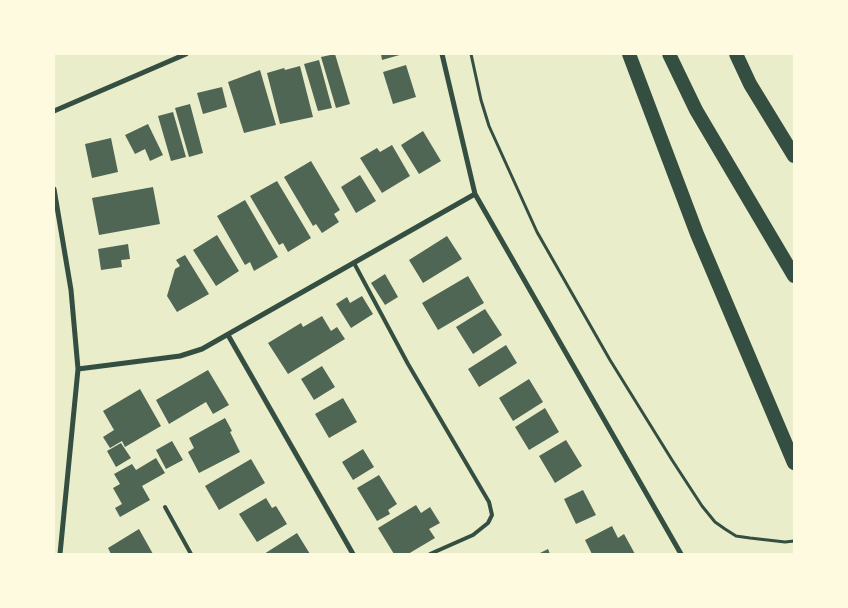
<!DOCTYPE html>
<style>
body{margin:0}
#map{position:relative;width:848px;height:608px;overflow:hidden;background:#e9edc9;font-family:Karla,sans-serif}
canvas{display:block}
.frame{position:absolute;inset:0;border:55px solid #fefae0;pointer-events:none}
</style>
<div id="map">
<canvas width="848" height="608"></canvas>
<div class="frame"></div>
</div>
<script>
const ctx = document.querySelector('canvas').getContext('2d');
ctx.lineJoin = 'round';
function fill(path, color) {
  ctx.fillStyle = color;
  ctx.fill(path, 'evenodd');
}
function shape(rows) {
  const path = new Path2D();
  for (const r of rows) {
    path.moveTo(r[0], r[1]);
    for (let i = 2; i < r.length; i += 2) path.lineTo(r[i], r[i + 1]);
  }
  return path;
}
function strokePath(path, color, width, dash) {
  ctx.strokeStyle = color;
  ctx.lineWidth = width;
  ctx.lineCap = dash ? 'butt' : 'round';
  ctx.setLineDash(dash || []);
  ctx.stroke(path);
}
fill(shape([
 [335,54,350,104,336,108,321,57],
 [381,54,403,54,382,60],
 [319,60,332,108,318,111,304,64],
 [406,65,416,97,393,104,383,72],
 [300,66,313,117,280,124,267,73,284,68,285,70],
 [260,70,276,125,244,133,228,82],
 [222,87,227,107,203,114,197,93],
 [190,104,203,153,189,157,175,108],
 [173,112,186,157,171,161,158,116],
 [148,124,163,155,150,161,145,149,135,154,125,135],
 [423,131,441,161,419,174,401,145],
 [111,138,118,172,92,178,85,144],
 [392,145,410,176,382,193,360,158,377,148,380,152],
 [311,161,340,210,334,214,339,222,322,233,316,224,313,226,284,177],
 [360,175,376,201,356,213,341,187],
 [277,181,311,238,288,252,283,243,279,245,250,196],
 [153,187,160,224,99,235,92,198],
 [245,200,278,257,254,271,250,262,245,265,217,216],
 [217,235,239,271,216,286,193,250],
 [447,236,462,259,423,283,409,260],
 [128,244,130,259,121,260,122,267,101,270,98,249],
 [185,255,209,294,177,312,167,296,175,269,180,266,176,260],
 [385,274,398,297,385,305,371,283],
 [468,276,484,303,438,330,422,303],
 [362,296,373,314,351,328,336,304,347,297,350,303],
 [485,309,502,335,473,354,456,327],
 [322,316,331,331,337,327,345,339,288,374,268,343,301,323,303,327],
 [506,345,517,363,479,387,468,369],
 [322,366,335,387,314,400,301,379],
 [208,370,229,405,213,414,206,402,169,424,156,400],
 [529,379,543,402,513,421,499,398],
 [140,389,161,426,125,447,122,441,110,448,103,437,114,430,103,411],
 [343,398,357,422,329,438,315,414],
 [545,408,559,432,529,450,515,427],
 [225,418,232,431,230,432,240,452,199,473,188,452,194,448,189,438],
 [566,440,582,466,555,483,539,456],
 [172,441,183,460,166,469,156,450],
 [121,443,131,458,116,467,107,451],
 [363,449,374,467,353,480,342,462],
 [156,458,165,473,142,486,150,500,120,517,115,508,122,504,113,488,120,484,114,474,132,464,136,470],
 [251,459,265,483,219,510,205,486],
 [379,475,397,504,388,510,390,514,377,521,357,488],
 [583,490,596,515,576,524,564,499],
 [266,498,272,508,276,506,287,524,257,542,239,514],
 [416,505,421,513,430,507,440,523,429,529,435,538,408,554,394,554,378,528],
 [612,526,618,538,624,534,635,554,592,554,585,540],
 [139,529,153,554,111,554,108,548],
 [297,533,310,554,264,554],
 [548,549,550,554,538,554]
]), '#4f6655');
strokePath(shape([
 [471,54,481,100,489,126,537,232,610,360,672,460,702,506,715,522,725,529,736,536,750,538,785,542,794,541]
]), '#344e41', 3);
strokePath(shape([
 [354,263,408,364,489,502,492,515,488,523,473,535,430,554],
 [165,507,191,554]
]), '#344e41', 4);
strokePath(shape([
 [442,54,475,194,681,554],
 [54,111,186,54],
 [54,189,71,290,78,369,60,554],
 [228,335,353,554],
 [78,369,180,356,202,349,475,194]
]), '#344e41', 5);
strokePath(shape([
 [629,54,697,234,794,463],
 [669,54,696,110,794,276],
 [736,54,750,84,794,156]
]), '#344e41', 14);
</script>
